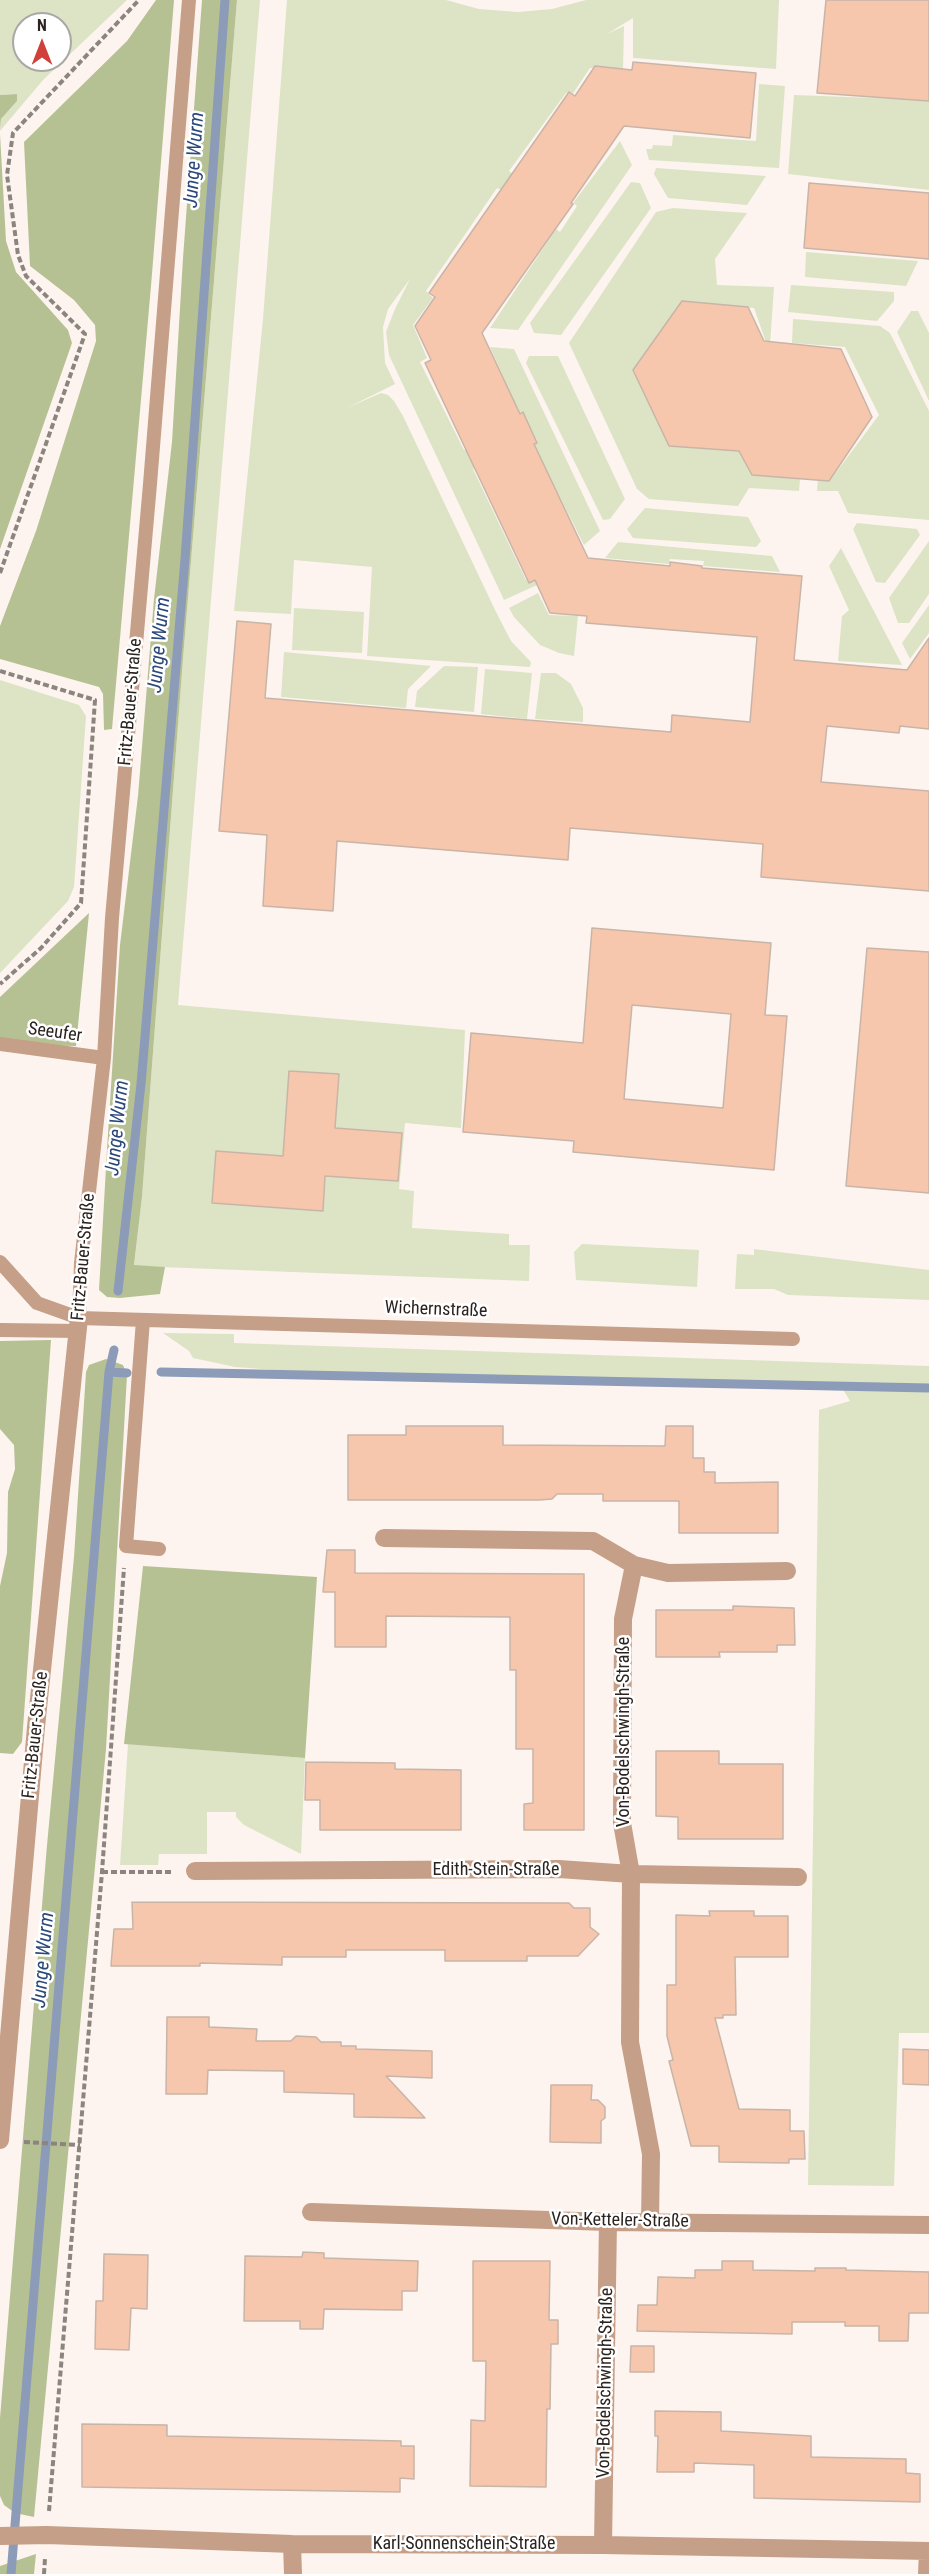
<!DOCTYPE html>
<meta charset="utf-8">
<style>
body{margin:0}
#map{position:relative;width:929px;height:2574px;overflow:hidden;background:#fdf4ef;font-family:"Roboto Condensed",sans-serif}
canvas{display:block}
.north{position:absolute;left:12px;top:12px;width:60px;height:60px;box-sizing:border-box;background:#fff;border:2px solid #aaa7a5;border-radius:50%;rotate:0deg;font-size:16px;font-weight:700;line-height:24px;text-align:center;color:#2b231f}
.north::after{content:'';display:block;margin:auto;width:21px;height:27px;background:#cf413a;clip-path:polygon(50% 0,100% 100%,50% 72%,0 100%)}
</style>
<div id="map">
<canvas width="929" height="2574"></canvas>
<div class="north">N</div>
</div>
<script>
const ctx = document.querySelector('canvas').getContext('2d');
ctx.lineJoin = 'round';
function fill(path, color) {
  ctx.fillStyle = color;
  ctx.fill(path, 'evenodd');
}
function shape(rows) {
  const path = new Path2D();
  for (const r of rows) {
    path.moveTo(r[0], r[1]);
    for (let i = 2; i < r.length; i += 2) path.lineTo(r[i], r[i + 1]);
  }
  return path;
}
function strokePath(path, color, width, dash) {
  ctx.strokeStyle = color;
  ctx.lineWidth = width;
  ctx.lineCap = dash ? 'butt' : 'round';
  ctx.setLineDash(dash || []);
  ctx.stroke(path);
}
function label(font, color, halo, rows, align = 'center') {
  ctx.font = font + ' "Roboto Condensed",sans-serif';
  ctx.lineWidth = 5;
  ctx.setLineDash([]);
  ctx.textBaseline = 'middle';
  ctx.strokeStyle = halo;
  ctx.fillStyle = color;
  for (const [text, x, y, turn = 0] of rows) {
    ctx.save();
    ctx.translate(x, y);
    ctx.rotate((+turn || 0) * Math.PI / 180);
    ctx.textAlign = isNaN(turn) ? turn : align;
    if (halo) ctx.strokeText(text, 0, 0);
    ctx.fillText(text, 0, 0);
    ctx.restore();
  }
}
fill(shape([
 [0,0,127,0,43,80,0,131,1,119,17,101,17,94,0,95],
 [24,24,60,24,60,60,24,60],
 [237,0,260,0,178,1005,465,1030,461,1128,405,1123,399,1189,414,1191,412,1228,509,1234,509,1245,530,1245,529,1281,134,1266,142,1197,183,659],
 [287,0,446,0,479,9,518,12,552,9,586,0,779,0,776,69,633,58,633,18,607,34,624,26,623,69,590,68,572,95,566,93,509,171,515,176,504,191,497,188,426,291,433,298,413,325,427,358,420,362,464,450,472,448,479,465,473,469,526,580,533,577,537,585,504,600,389,355,386,332,395,309,410,279,388,309,383,327,385,363,395,384,347,408,381,393,388,395,394,401,403,416,496,612,511,641,531,662,530,667,367,656,372,567,294,560,291,614,234,611,263,319],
 [759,84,785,86,779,168,649,160,646,149,652,149,653,145,672,146,673,135,756,141],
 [794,95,929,100,929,190,788,174],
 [620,141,632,165,518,330,490,328,556,229,560,232,577,206,573,203],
 [656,168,766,176,747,205,668,198,654,174],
 [631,182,640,183,651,208,561,335,534,333,530,323],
 [673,208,747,213,715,259,717,285,774,287,770,345,767,345,754,308,687,303,753,474,800,479,799,491,749,488,738,506,649,499,637,489,569,343,656,212],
 [806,252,918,261,906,286,805,277],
 [791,285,894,292,894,301,877,321,788,312],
 [911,311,918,311,929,333,929,401,897,332],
 [793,319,880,326,890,333,929,411,929,520,848,513,838,491,817,491,818,478,831,479,879,415,845,347,792,343],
 [490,347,514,349,600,531,584,545,533,444],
 [529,356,558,356,625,499,610,519,603,520,526,363],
 [645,508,748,517,761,541,756,547,633,538,627,529],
 [857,523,917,529,920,535,885,583,876,582,853,529],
 [929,541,929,594,909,623,898,623,889,598],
 [618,542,772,556,780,572,703,566,704,561,670,559,669,564,605,558],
 [841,548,902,665,838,661,842,616,849,610,829,566],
 [538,593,549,615,578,616,574,656,559,653,540,645,514,617,509,608],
 [929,605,929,633,910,659,902,643],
 [294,608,364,612,362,653,292,650],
 [284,652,431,666,408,689,406,708,281,697],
 [444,666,478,667,474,712,415,707,417,691],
 [485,669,532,673,527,719,481,714],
 [541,673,556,673,571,684,583,708,583,722,535,719],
 [0,680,79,705,86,716,74,887,68,901,0,973],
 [582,1244,699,1250,697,1287,576,1280,574,1252],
 [754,1249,929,1270,929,1300,788,1295,774,1289,735,1289,737,1254,754,1255],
 [163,1333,234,1334,234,1343,929,1366,929,2033,899,2033,894,2186,808,2185,819,1410,850,1401,841,1386,641,1378,382,1378,235,1367,193,1358,189,1351],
 [128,1744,305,1758,301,1854,244,1825,236,1817,236,1812,207,1812,207,1854,159,1854,158,1865,120,1865]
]), '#dce4c5');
fill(shape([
 [156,0,174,0,151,286,112,729,104,730,103,694,99,687,0,659,0,626,36,531,96,341,95,325,74,300,30,266,24,142,127,41],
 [202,0,237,0,183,659,142,1197,134,1265,165,1267,160,1294,120,1298,107,1297,99,1290,107,1150,120,945,138,796,154,599,172,442,183,258],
 [17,94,17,101,1,119,0,129,0,95],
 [0,134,6,241,16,272,68,330,72,343,0,549],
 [89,913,76,1046,25,1045,0,1041,0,997],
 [51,1340,22,1742,13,1754,0,1753,0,1586,7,1553,8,1492,15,1469,14,1445,0,1429,0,1341],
 [106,1359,123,1365,127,1375,106,1749,34,2517,15,2513,4,2505,0,2496,0,2418,47,1845,74,1557,86,1372,89,1365],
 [143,1566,317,1577,305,1758,124,1744],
 [36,2554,34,2574,0,2574,0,2566]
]), '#b6c193');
strokePath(shape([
 [118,1291,141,1084,185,559,225,0],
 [109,1372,127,1373],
 [161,1372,929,1388],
 [11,2574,109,1372,114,1350]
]), '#8c9bb7', 9);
const building = shape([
 [826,0,929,0,929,101,817,93,826,0],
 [633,62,756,73,750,138,624,126,571,203,573,204,482,333,520,414,523,412,537,443,534,444,588,558,670,566,670,562,702,566,702,568,802,576,794,660,907,670,929,638,929,729,900,726,899,733,827,726,821,782,929,791,929,891,761,877,763,844,570,828,568,860,337,841,333,911,263,906,267,835,219,831,237,621,271,624,265,698,671,732,672,715,750,722,757,637,586,623,587,616,550,613,535,580,529,583,467,452,425,363,431,360,415,326,435,297,429,293,569,92,575,96,595,66,632,70,633,62],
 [809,183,929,193,929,259,804,248,809,183],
 [682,301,748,307,764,341,841,349,872,417,829,481,752,475,739,451,669,446,633,370,682,301],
 [592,928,771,943,765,1015,787,1016,774,1170,573,1152,574,1141,463,1132,471,1033,583,1043,592,928],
 [632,1005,731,1014,723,1108,624,1099,632,1005],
 [867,948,929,952,929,1193,846,1186,867,948],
 [289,1071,339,1074,335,1128,402,1133,398,1181,325,1176,323,1211,212,1203,216,1151,283,1156,289,1071],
 [406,1426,503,1426,503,1445,665,1446,666,1426,693,1426,693,1458,704,1458,704,1472,715,1472,715,1483,778,1482,778,1533,679,1533,679,1501,603,1501,603,1494,557,1494,552,1499,539,1500,348,1500,348,1435,406,1435,406,1426],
 [327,1550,355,1550,355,1573,584,1574,584,1830,524,1830,524,1804,533,1803,533,1749,516,1749,516,1670,510,1670,510,1617,386,1616,386,1647,335,1647,335,1592,323,1592,327,1550],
 [733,1606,794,1608,795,1645,777,1645,777,1652,719,1652,720,1657,656,1657,656,1610,733,1610,733,1606],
 [656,1751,719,1751,719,1764,783,1764,783,1839,678,1839,678,1817,656,1816,656,1751],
 [306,1762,395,1763,395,1769,461,1770,461,1830,320,1830,320,1800,305,1800,306,1762],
 [132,1902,569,1903,574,1908,590,1908,590,1927,599,1934,578,1956,527,1956,527,1961,445,1961,445,1950,346,1950,346,1957,282,1957,282,1965,200,1963,200,1966,111,1966,114,1929,133,1929,132,1902],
 [709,1911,754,1911,754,1916,788,1916,788,1957,735,1957,736,2015,723,2015,723,2018,715,2018,739,2109,790,2110,790,2131,804,2131,805,2159,789,2159,789,2163,719,2162,719,2146,691,2146,669,2061,673,2060,667,2036,667,1985,676,1985,676,1915,710,1916,709,1911],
 [167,2017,209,2017,209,2027,257,2029,256,2041,291,2041,296,2036,316,2037,321,2042,341,2042,341,2046,356,2046,356,2049,432,2051,432,2078,386,2076,425,2118,354,2117,354,2094,284,2092,284,2071,208,2070,207,2094,166,2094,167,2017],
 [903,2049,929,2050,929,2085,903,2084,903,2049],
 [551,2085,592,2085,591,2100,598,2100,605,2107,605,2118,601,2121,601,2143,550,2142,551,2085],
 [303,2252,324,2253,324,2258,418,2261,417,2291,402,2291,402,2310,324,2309,323,2329,300,2329,300,2321,244,2321,245,2256,302,2257,303,2252],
 [104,2254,148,2255,147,2309,131,2308,129,2350,95,2349,96,2301,103,2301,104,2254],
 [473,2261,550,2261,549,2320,558,2320,558,2344,551,2344,550,2409,547,2409,546,2487,470,2486,471,2420,485,2421,486,2361,473,2361,473,2261],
 [722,2261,753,2261,753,2270,815,2271,815,2268,846,2268,846,2270,929,2272,929,2313,909,2313,908,2341,879,2341,879,2326,845,2326,845,2322,792,2322,792,2334,637,2331,638,2305,657,2305,658,2277,695,2278,695,2270,722,2270,722,2261],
 [631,2346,654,2346,654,2372,630,2372,631,2346],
 [655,2411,721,2412,721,2431,811,2436,811,2457,906,2459,906,2473,920,2474,920,2502,754,2498,754,2465,694,2463,694,2472,657,2472,658,2436,655,2436,655,2411],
 [82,2424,167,2425,167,2436,401,2441,401,2446,414,2446,414,2479,400,2478,400,2492,82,2487,82,2424]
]);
fill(building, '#f6c7ad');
strokePath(building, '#c9b4a8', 1.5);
strokePath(shape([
 [0,573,85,334,26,276,18,255,7,175,13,133,139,0],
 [0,671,95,700,81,903,41,948,0,984],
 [102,1872,171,1872],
 [24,2142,80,2145],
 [49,2511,102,1872,124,1568],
 [44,2574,45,2558]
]), '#8c847f', 4, [6, 3]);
strokePath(shape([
 [0,1044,104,1058],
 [0,1262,37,1303,79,1318,793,1339],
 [79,1318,81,1263,104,1058,112,918,150,484,189,0],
 [143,1320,126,1546,159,1549],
 [0,1330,78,1331]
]), '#c59f88', 14);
strokePath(shape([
 [384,1538,593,1541,634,1565,668,1573,787,1571],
 [634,1565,623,1619,622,1823,631,1874,630,2042,651,2154,650,2222],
 [195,1871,559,1869,631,1874,798,1877],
 [0,2140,36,1727,79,1318],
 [311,2212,608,2222,929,2225],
 [0,2536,47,2535,292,2544,603,2545,929,2551],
 [292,2544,293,2574],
 [603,2545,608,2222],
 [927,2574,928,2551]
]), '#c59f88', 18);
label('18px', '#2b231f', '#fff', [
 ["Fritz-Bauer-Straße",131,702,-85],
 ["Seeufer",55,1033,8],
 ["Fritz-Bauer-Straße",84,1257,-85],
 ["Wichernstraße",436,1310,2],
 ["Von-Bodelschwingh-Straße",624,1732,-90],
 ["Fritz-Bauer-Straße",36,1735,-84],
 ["Edith-Stein-Straße",496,1870],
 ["Von-Ketteler-Straße",620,2221,1],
 ["Von-Bodelschwingh-Straße",606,2383,-89],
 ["Karl-Sonnenschein-Straße",464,2544]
]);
label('italic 20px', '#2a487b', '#fff', [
 ["Junge Wurm",195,160,-86],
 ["Junge Wurm",160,645,-85],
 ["Junge Wurm",118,1128,-84],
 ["Junge Wurm",44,1960,-85]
]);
</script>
